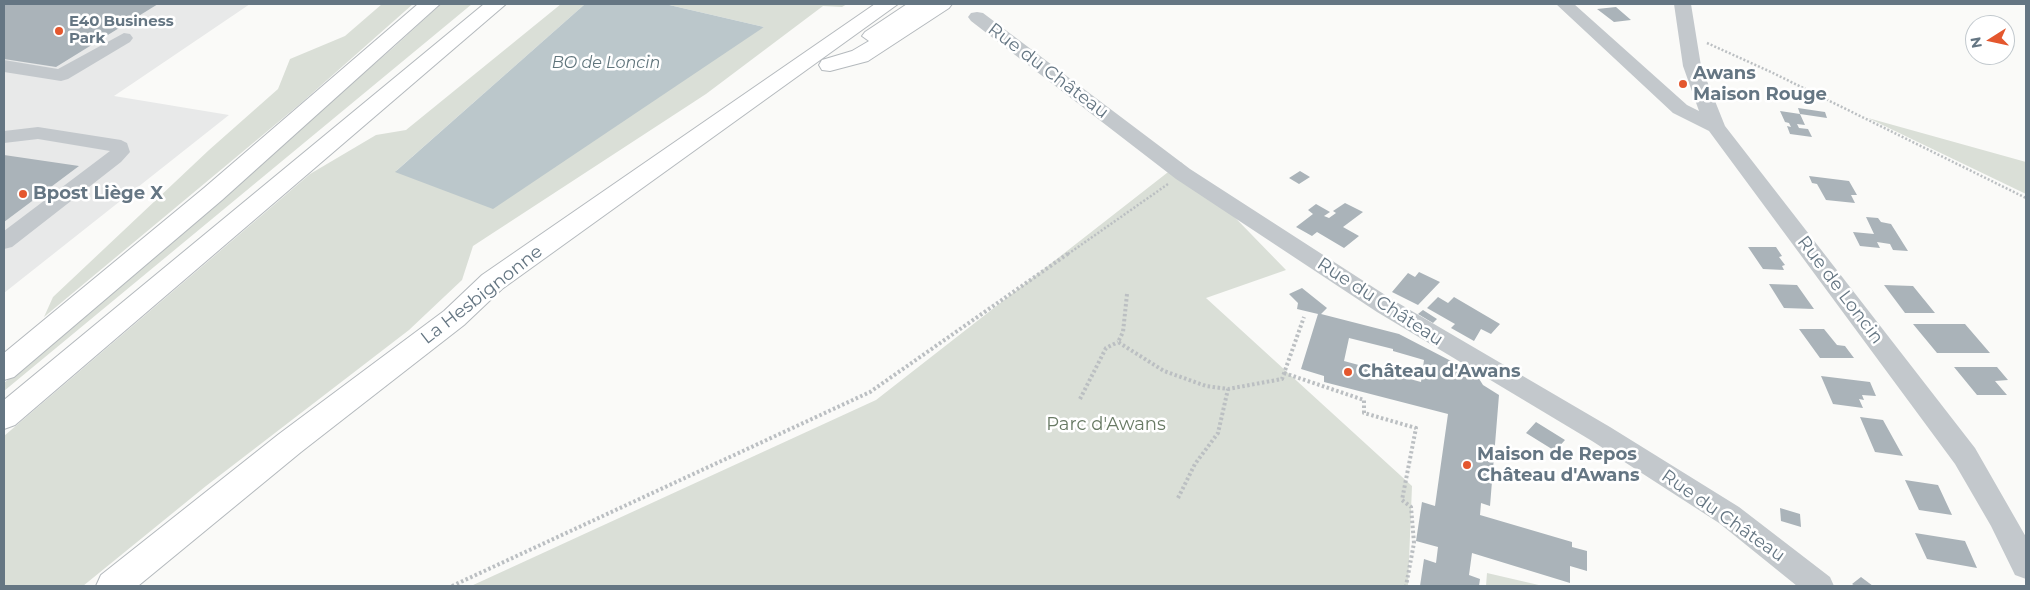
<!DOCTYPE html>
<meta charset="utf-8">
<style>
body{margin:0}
#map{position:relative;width:2030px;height:590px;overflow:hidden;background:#fafaf8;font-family:Montserrat,sans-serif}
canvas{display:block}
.frame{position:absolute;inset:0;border:5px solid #657683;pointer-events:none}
.north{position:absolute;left:1965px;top:15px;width:50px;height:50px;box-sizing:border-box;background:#fff;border:1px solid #c1c8cd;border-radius:50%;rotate:260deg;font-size:14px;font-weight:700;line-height:20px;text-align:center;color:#657683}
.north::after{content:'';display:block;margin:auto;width:18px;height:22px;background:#e4572e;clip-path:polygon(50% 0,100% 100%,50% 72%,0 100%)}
</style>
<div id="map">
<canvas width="2030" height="590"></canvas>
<div class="frame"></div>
<div class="north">N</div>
</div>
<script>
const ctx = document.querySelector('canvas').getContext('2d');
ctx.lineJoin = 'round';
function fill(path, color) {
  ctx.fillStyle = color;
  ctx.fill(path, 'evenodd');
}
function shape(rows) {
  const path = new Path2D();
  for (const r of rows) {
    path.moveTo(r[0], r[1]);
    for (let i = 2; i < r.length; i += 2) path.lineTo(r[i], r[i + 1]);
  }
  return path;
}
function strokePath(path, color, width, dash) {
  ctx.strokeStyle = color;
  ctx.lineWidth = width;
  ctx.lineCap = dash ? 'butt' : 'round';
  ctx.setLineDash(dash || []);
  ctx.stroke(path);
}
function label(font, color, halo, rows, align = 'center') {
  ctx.font = font + ' Montserrat,sans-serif';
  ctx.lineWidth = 5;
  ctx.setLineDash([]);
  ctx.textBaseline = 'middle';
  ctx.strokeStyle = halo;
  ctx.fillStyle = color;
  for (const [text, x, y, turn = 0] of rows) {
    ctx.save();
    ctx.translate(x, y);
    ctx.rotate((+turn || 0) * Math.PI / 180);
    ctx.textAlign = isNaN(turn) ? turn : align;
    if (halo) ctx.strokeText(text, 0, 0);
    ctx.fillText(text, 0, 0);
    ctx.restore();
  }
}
fill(shape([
 [4,4,250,4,114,96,229,115,4,293]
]), '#e8e9e9');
fill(shape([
 [382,4,413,4,300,104,44,317,53,297,209,150,278,89,290,59,345,36],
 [441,4,472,4,4,391,4,383,394,47],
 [561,4,585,4,396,171,764,27,665,4,847,4,842,7,823,6,706,94,473,246,462,280,409,330,206,486,83,586,4,586,4,436,310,174,376,135,406,130],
 [1868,118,2026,162,2026,194],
 [1181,162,1286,270,1206,298,1412,486,1408,586,471,586,876,400],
 [1487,573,1543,586,1486,586]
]), '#dadfd7');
fill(shape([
 [585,4,665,4,764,27,493,209,395,172]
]), '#bbc7cb');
fill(shape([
 [4,4,158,4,56,67,4,59],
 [1616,7,1631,20,1614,22,1597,9],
 [1798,108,1825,112,1827,118,1800,114],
 [1780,111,1800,114,1805,125,1797,124,1799,128,1808,129,1812,137,1790,134,1787,126,1791,127,1789,123,1785,122],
 [4,155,79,166,4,222],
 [1300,171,1310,177,1299,184,1289,178],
 [1809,176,1849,181,1857,195,1851,195,1855,203,1826,200,1817,184,1812,183],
 [1345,203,1363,212,1343,227,1359,236,1344,248,1317,232,1312,236,1296,227,1313,214,1308,210,1316,204,1330,212,1324,216,1329,218,1336,213,1333,211],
 [1866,217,1878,218,1881,222,1891,224,1908,251,1893,250,1890,244,1877,242,1880,248,1860,246,1853,232,1874,234],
 [1748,247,1776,247,1782,256,1779,257,1785,265,1782,266,1784,270,1763,269],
 [1419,272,1440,282,1418,305,1392,292,1408,273,1415,277],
 [1769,284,1797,285,1814,309,1784,308],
 [1884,285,1913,286,1935,313,1905,313],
 [1302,288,1327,308,1321,314,1399,334,1476,374,1483,385,1499,395,1490,506,1481,503,1480,515,1572,542,1572,547,1587,551,1587,571,1570,566,1570,583,1472,553,1469,575,1480,579,1479,586,1420,586,1424,559,1436,563,1438,547,1416,541,1422,502,1435,506,1448,414,1324,382,1324,376,1301,369,1318,314,1297,309,1298,303,1289,294],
 [1349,338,1393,349,1393,351,1424,360,1421,382,1344,361],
 [1438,297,1448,303,1454,297,1500,324,1491,334,1481,329,1474,341,1451,328,1455,324,1427,308],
 [1423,310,1437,319,1433,323,1418,314],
 [1913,324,1965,324,1990,353,1937,353],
 [1799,329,1824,329,1837,345,1845,346,1854,358,1820,358],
 [1954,367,1997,367,2008,380,1995,381,2007,395,1977,395],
 [1821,376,1870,382,1876,396,1862,395,1864,400,1859,399,1863,408,1833,404],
 [1860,417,1883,420,1903,456,1875,452],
 [1536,422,1565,440,1555,451,1526,433],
 [1905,480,1938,485,1952,515,1919,510],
 [1780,508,1800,514,1801,527,1781,521],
 [1915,533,1965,541,1977,568,1927,559],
 [1861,577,1873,586,1855,586,1852,584]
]), '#aab3b9');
const highway = shape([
 [418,4,440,4,222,200,14,377,4,380,4,353,204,188,418,4],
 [484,4,506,4,15,425,4,429,4,400,484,4],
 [875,4,898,4,502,289,464,325,301,452,138,586,96,586,101,575,279,434,444,311,482,275,875,4],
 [907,4,952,4,949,8,868,61,830,71,822,70,819,65,822,60,852,51,869,41,862,36,865,32,907,4]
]);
strokePath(highway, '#b4b9bd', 2);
strokePath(shape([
 [1707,43,1771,72,2026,198],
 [1068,254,1168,184]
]), '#bbbfc2', 2.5, [2, 2]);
strokePath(shape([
 [1127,294,1123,332,1118,342,1164,371,1206,386,1228,389,1282,379,1304,317],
 [1284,373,1364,400,1364,413,1416,428,1402,500,1411,507,1414,543,1406,586],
 [1080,399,1106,348,1118,342],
 [1178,498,1195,464,1218,433,1228,389],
 [452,586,870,392,1069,253]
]), '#bbbfc2', 4, [2.5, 2.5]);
fill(shape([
 [1556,4,1574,4,1687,105,1699,111,1683,66,1674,4,1691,4,1701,66,1725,126,1975,448,2026,537,2026,579,2015,575,1991,526,1955,464,1709,131,1673,113,1556,4],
 [977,12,983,13,1190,169,1393,300,1610,427,1739,507,1830,577,1834,586,1797,586,1719,523,1592,441,1377,312,1176,179,971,21,968,17,971,13,977,12],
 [124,33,130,34,133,38,130,42,68,79,61,81,4,72,4,60,58,69,124,33],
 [38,127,121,140,127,143,130,152,121,162,12,247,4,249,4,231,110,151,38,139,4,143,4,131,38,127]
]), '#c3c8cc');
fill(highway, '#fff');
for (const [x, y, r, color] of [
 [59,31,5,"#e4572e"],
 [1683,84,5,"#e4572e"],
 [23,194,5,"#e4572e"],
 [1348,372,5,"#e4572e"],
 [1467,465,5,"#e4572e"]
]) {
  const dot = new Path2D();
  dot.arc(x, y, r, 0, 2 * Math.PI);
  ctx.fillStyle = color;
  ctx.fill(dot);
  strokePath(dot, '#fff', 2);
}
label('bold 15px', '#657683', '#fff', [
 ["E40 Business",69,22],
 ["Park",69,39]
], 'left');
label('italic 16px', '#60757c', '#fff', [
 ["BO de Loncin",606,63]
]);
label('18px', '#657683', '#fff', [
 ["Rue du Château",1048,71,37],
 ["Rue de Loncin",1840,290,53],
 ["La Hesbignonne",482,295,-38],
 ["Rue du Château",1380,302,33],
 ["Rue du Château",1723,516,35]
]);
label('bold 18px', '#657683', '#fff', [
 ["Awans",1693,74],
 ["Maison Rouge",1693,95],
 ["Bpost Liège X",33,194],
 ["Château d'Awans",1358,372],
 ["Maison de Repos",1477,455],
 ["Château d'Awans",1477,476]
], 'left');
label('18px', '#687a64', '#fff', [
 ["Parc d'Awans",1106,425]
]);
</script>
